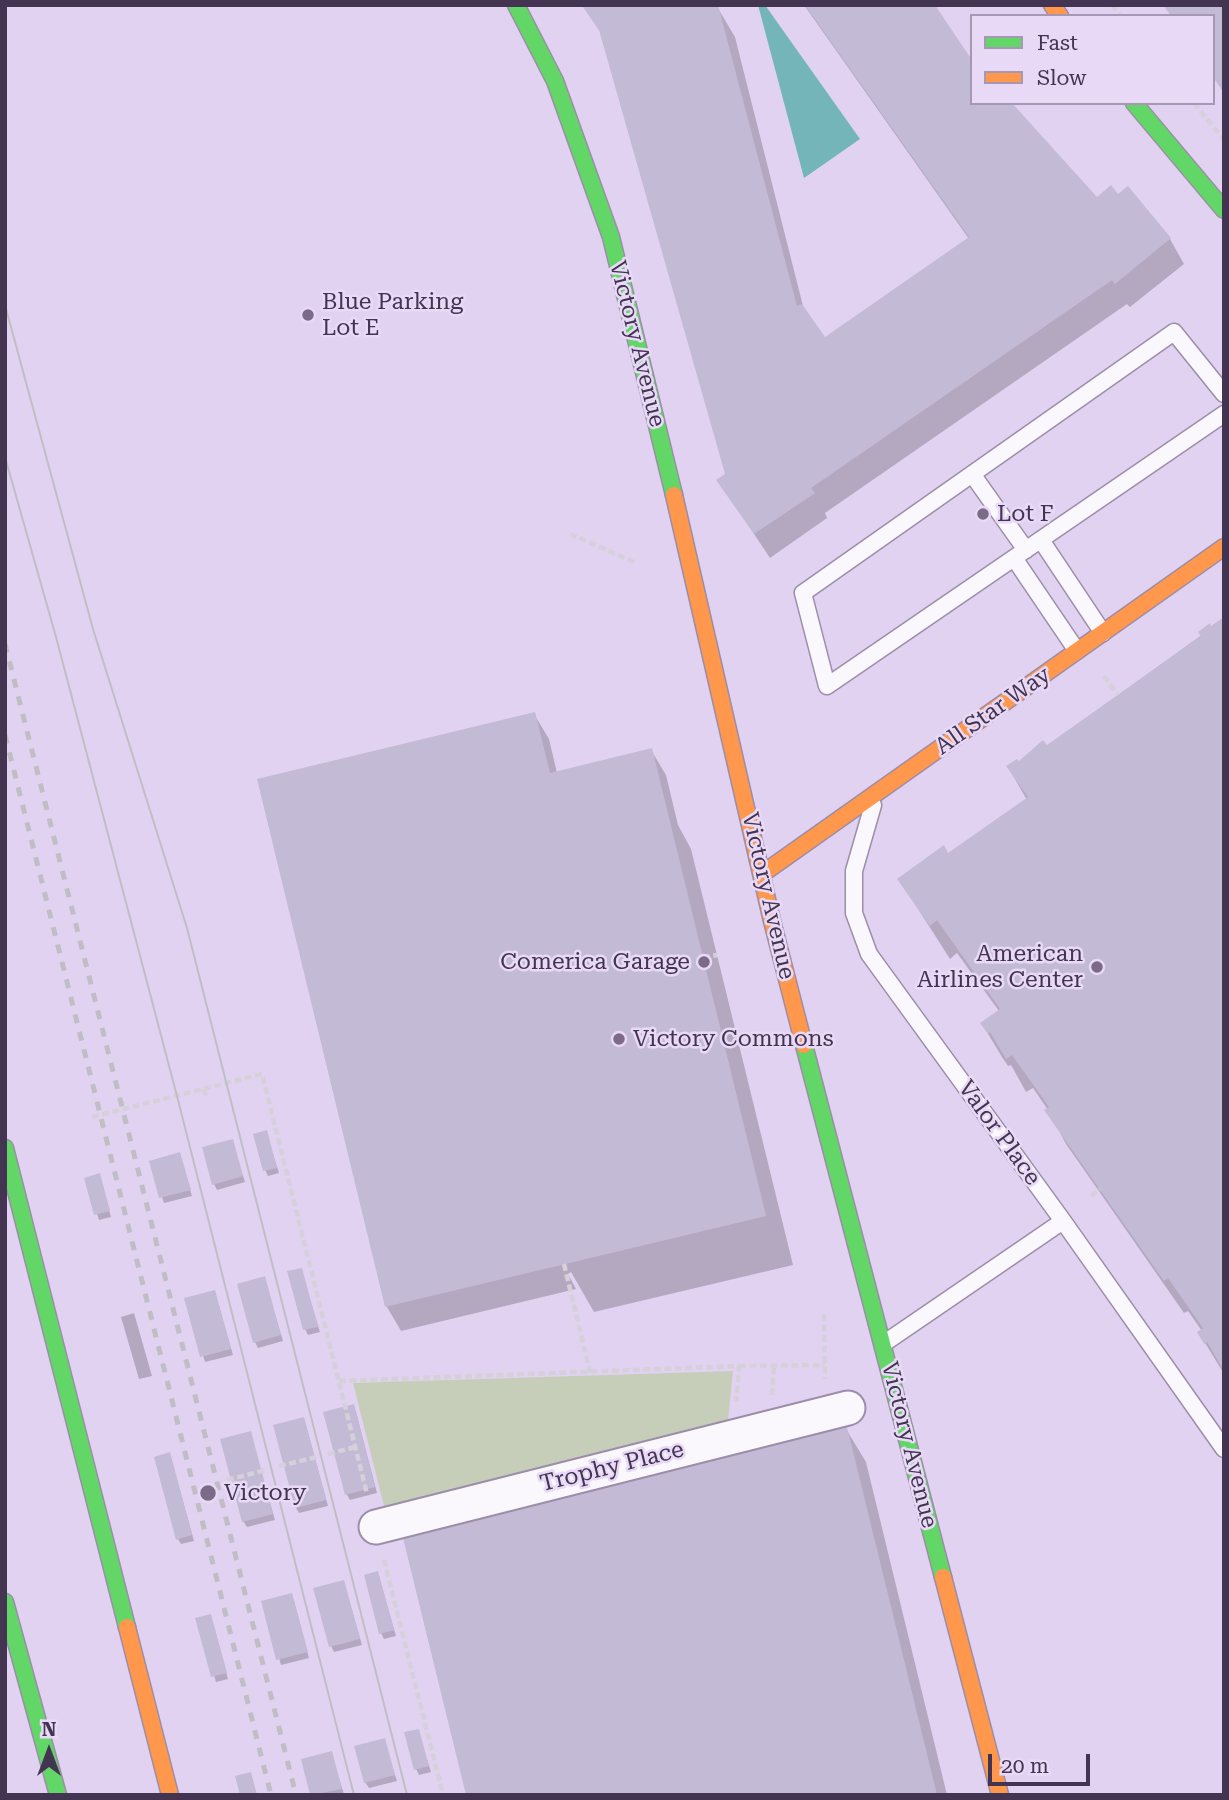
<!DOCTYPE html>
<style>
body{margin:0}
#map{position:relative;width:1229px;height:1800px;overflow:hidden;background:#e2d2f2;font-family:"Roboto Serif",serif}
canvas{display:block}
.frame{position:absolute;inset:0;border:7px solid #433451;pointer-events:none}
.legend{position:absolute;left:970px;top:14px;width:245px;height:91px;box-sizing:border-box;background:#e8d9f7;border:2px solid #a697b5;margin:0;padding:9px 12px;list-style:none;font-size:21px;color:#433451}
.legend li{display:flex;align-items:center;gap:14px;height:35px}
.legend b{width:35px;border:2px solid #a697b5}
.north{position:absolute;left:14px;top:1716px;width:70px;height:70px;-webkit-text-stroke:5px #e8d9f7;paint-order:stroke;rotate:0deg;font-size:19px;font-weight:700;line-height:28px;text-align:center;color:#433451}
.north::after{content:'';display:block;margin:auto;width:24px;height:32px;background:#433451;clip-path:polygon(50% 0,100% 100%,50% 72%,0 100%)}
.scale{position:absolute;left:988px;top:1754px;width:102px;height:32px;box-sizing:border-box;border:4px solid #433451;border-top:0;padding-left:9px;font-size:21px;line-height:24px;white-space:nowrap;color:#433451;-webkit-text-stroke:5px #e8d9f7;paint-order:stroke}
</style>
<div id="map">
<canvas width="1229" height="1800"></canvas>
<div class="frame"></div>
<ul class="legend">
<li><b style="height:9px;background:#63d668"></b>Fast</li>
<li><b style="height:9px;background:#ff974d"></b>Slow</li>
</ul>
<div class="north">N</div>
<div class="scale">20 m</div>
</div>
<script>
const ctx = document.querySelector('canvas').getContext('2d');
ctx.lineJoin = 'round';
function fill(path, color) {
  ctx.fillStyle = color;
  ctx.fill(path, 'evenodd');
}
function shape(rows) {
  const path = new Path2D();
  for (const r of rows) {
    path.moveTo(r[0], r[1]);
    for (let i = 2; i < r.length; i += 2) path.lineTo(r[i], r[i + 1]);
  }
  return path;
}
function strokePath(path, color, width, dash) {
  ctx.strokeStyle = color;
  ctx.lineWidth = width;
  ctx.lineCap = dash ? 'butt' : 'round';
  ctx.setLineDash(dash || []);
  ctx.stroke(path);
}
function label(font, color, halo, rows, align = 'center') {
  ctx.font = font + ' "Roboto Serif",serif';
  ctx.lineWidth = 5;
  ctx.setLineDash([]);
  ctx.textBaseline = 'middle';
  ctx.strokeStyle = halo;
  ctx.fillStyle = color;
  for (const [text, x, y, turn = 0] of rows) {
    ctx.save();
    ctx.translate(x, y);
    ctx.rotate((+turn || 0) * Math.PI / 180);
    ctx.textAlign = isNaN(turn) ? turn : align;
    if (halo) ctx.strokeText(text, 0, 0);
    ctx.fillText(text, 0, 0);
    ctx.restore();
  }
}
fill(shape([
 [733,1371,727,1432,387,1518,353,1383]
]), '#c6ceba');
fill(shape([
 [758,5,765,5,860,139,804,178]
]), '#73b5b9');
fill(shape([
 [582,5,716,5,735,37,804,310,825,340,969,239,804,5,932,5,972,103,1096,199,1170,239,1184,264,1130,307,1127,304,825,513,827,518,770,558,718,480,727,475,603,36],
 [1224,619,1224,1374,1199,1333,1202,1331,1188,1311,1184,1313,1066,1144,1048,1110,1033,1088,1026,1092,1011,1065,1008,1066,1002,1057,982,1024,999,1011,957,953,950,959,899,879,948,856,1027,800,1008,767,1046,747],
 [534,714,549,739,557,773,651,750,666,775,678,825,691,849,793,1265,594,1312,571,1272,568,1274,576,1289,401,1331,387,1307,259,780],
 [266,1132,279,1173,268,1176,265,1170],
 [232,1141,245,1182,217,1190,214,1184],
 [180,1154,192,1196,164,1203,151,1162],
 [99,1175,111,1217,99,1220,86,1179],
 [301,1270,320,1332,308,1335,305,1329],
 [264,1278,283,1341,258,1348,255,1342],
 [215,1292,233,1355,205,1362,186,1300],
 [134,1313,152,1376,139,1379,121,1317],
 [356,1412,377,1493,350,1500,347,1495],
 [306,1425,328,1506,299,1513,296,1508],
 [846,1429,866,1462,947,1795,468,1795],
 [250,1433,275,1520,247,1527,243,1521],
 [170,1454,194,1541,181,1544,178,1539],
 [378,1573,396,1636,384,1639,381,1633],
 [344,1582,362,1645,334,1652,331,1646],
 [294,1601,309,1658,281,1665,263,1603],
 [210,1616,228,1679,216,1682,197,1620],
 [418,1731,431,1772,419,1775,416,1769],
 [384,1740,397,1781,369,1788,365,1782],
 [331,1753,344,1794,312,1795,303,1760]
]), '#0003');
fill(shape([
 [582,5,718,5,793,291,797,306,802,304,825,337,969,237,805,5,935,5,972,60,972,103,1012,103,1097,197,1111,185,1118,194,1128,186,1171,238,1115,284,1112,280,811,488,815,493,754,534,716,480,725,474,599,30],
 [1163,5,1224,5,1224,93,1213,77,1213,16,1171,16],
 [1224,617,1224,1371,1207,1342,1204,1344,1197,1332,1203,1328,1168,1278,1164,1281,1044,1110,1049,1107,1012,1055,1006,1059,990,1032,988,1034,980,1023,1000,1009,937,920,930,926,897,879,944,845,948,853,1028,797,1006,766,1017,759,1019,761,1043,740,1047,745,1201,636,1198,632,1210,623,1211,626],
 [535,712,550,773,652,748,766,1216,385,1307,257,779],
 [267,1130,277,1168,263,1171,253,1134],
 [233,1139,243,1176,212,1185,202,1147],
 [180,1152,191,1190,159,1198,149,1161],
 [100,1173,110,1211,94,1215,84,1178],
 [302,1268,318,1327,303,1330,287,1271],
 [265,1276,281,1335,253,1343,237,1284],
 [215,1290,231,1349,200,1357,184,1298],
 [354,1404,375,1487,345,1495,323,1412],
 [304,1417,326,1500,295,1508,273,1425],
 [847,1427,937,1795,466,1795,402,1534],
 [251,1431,273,1514,242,1522,220,1439],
 [170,1452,192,1535,176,1540,154,1457],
 [378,1571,394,1630,379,1634,364,1575],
 [344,1580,360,1639,329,1647,313,1588],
 [292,1593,308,1652,276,1660,261,1601],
 [211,1614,227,1673,211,1677,195,1618],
 [419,1729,429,1766,414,1770,404,1732],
 [385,1738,395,1775,364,1783,354,1746],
 [332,1751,342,1789,310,1795,301,1759],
 [251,1772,257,1795,240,1795,235,1776]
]), '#c3bad6');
const lane = shape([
 [1224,394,1174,332,803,593,827,686,1224,414],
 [972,474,1026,550],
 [1041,540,1103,633],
 [1014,558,1077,651],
 [873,805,854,871,854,913,869,954,1063,1221,1224,1449],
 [883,1344,1063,1221]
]);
const street = shape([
 [376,1527,848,1408]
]);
const fast = shape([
 [516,5,555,81,611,237,674,495],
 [1134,103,1224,210],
 [804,1045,943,1577],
 [5,1148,127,1627],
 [5,1602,58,1795]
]);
const slow = shape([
 [1052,5,1060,16],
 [674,495,772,921,804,1045],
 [762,874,1224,547],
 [943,1577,1000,1795],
 [127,1627,170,1795]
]);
strokePath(lane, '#9c8da8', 19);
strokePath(street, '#9c8da8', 37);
strokePath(fast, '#9c8da8', 19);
strokePath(slow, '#9c8da8', 19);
strokePath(shape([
 [1112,5,1121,16],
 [1194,103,1224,140],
 [570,534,634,562],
 [1104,676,1118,695],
 [703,958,717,955],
 [204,1089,206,1096],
 [92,1117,262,1074,367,1494],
 [1091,1196,1100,1189],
 [564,1264,590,1372],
 [824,1314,825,1379],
 [739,1366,825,1365],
 [339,1381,739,1366,736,1401],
 [772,1395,774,1366],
 [328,1454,355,1447],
 [279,1466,317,1457],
 [227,1480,266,1470],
 [384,1560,443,1795]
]), '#d5d0d9', 4.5, [7, 3.5]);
strokePath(lane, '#fbf8fd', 16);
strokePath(street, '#fbf8fd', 33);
strokePath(fast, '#63d668', 16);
strokePath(slow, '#ff974d', 16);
strokePath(shape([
 [5,305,93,629,187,928,407,1795],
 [5,457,56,637,177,1096,354,1795]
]), '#c1bdc5', 2);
strokePath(shape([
 [5,644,296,1795],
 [5,735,271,1795]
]), '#c1bdc5', 5, [9, 9]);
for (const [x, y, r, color] of [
 [308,315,7,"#7b6b89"],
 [983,514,7,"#7b6b89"],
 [704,962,7,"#7b6b89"],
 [1097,967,7,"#7b6b89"],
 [619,1039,7,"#7b6b89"],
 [208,1493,9,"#7b6b89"]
]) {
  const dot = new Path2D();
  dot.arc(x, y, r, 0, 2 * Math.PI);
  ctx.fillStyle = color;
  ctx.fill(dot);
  strokePath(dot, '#e8d9f7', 2.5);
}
label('23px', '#433451', '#e8d9f7', [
 ["Blue Parking",322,302],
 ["Lot E",322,328],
 ["Lot F",997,514],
 ["American",1083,954,"right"],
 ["Airlines Center",1083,980,"right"],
 ["Comerica Garage",690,962,"right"],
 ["Victory Commons",633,1039],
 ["Victory",224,1493]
], 'left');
label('23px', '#433451', '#e8d9f7', [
 ["Victory Avenue",637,344,76],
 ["All Star Way",993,711,-35],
 ["Victory Avenue",768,896,77],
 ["Valor Place",999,1133,54],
 ["Victory Avenue",909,1445,76],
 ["Trophy Place",612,1467,-14]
]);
</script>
